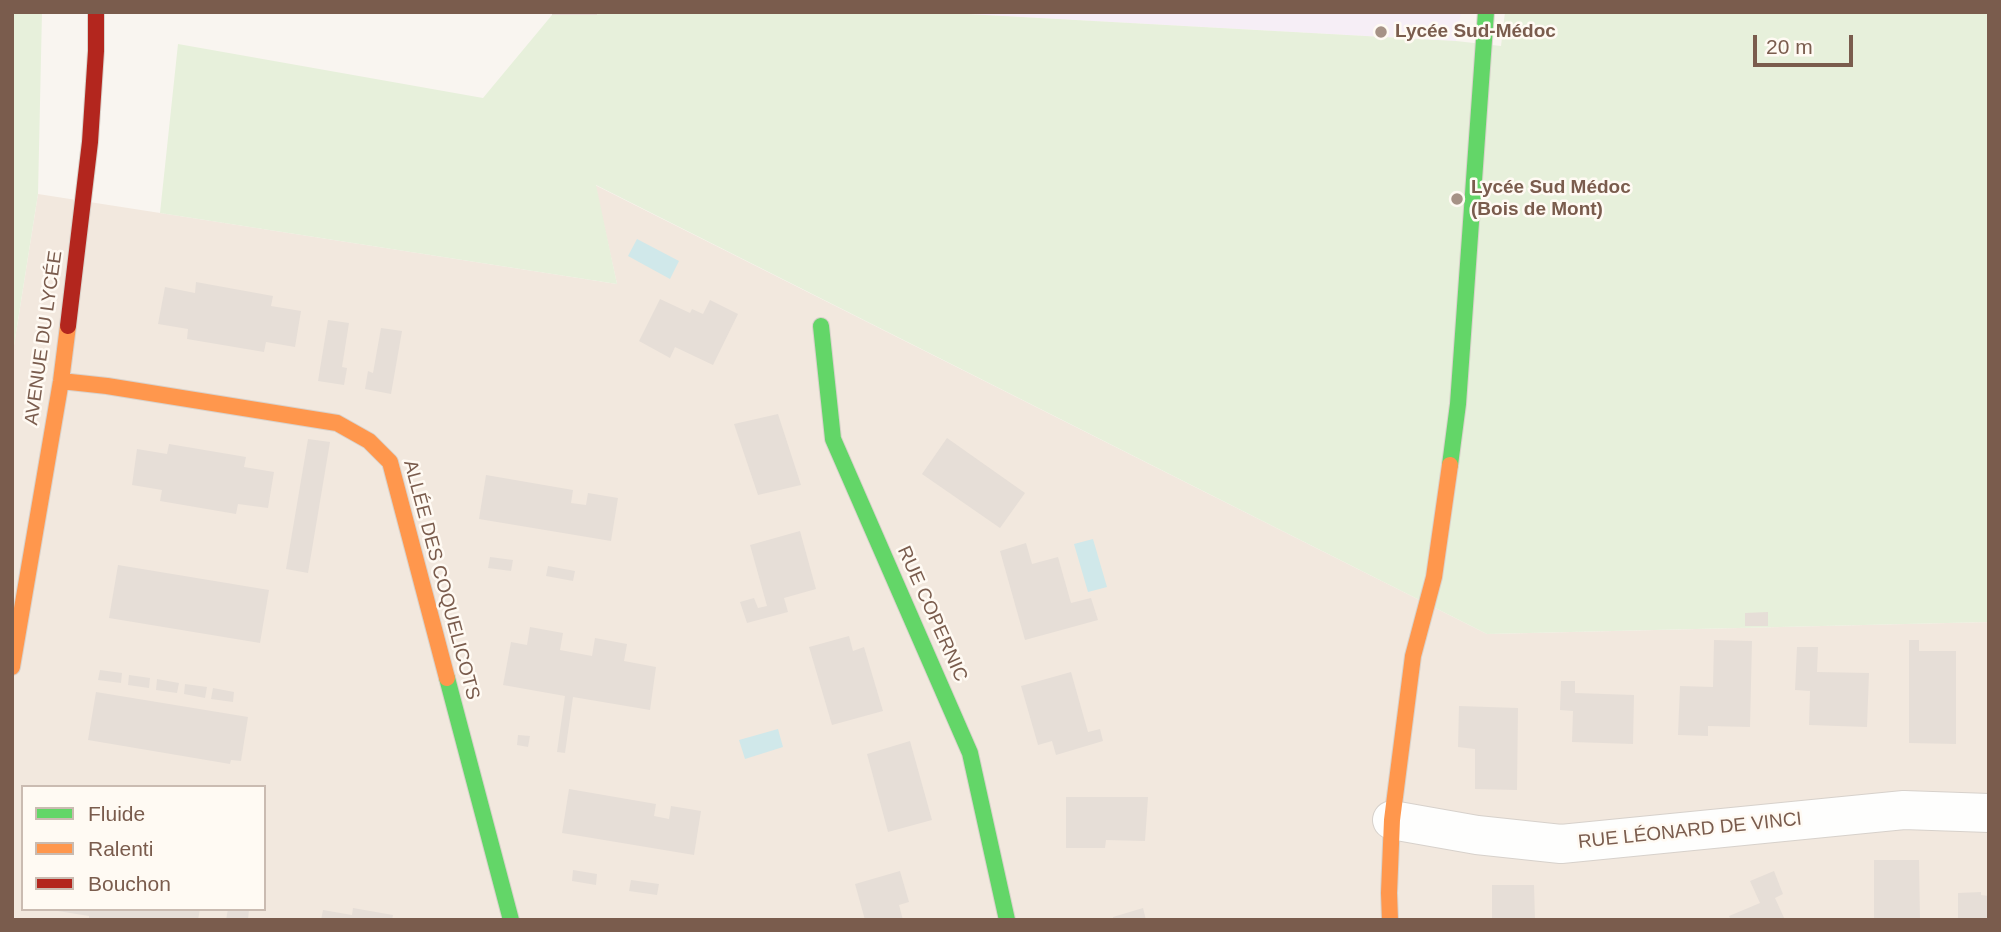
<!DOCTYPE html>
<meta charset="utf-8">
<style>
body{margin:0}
#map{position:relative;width:2001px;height:932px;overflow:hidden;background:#f9f5f0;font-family:Helvetica,sans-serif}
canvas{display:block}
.frame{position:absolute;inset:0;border:14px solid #7a5c4d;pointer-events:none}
.legend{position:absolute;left:21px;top:785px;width:245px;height:126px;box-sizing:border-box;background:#fffaf3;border:2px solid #cabbb1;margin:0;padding:9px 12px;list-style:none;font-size:21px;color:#7a5c4d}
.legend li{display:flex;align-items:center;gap:14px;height:35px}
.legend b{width:35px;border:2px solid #cabbb1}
.scale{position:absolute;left:1753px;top:35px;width:100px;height:32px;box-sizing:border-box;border:4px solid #7a5c4d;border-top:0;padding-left:9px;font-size:21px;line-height:24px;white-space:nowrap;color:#7a5c4d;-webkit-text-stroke:5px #fffaf3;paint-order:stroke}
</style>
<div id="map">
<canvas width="2001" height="932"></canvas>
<div class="frame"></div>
<ul class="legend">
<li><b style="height:9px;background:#63d668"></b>Fluide</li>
<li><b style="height:9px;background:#ff974d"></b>Ralenti</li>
<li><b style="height:9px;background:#b3261e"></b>Bouchon</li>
</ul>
<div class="scale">20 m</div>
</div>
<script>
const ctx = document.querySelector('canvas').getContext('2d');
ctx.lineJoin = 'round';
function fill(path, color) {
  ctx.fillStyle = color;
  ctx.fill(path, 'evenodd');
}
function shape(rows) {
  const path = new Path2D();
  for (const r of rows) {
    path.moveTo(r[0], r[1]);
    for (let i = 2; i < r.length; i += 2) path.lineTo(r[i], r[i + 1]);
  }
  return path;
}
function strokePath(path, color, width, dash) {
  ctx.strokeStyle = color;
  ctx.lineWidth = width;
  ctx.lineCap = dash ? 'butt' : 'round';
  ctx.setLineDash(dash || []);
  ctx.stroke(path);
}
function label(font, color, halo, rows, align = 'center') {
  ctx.font = font + ' Helvetica,sans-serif';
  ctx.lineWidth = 5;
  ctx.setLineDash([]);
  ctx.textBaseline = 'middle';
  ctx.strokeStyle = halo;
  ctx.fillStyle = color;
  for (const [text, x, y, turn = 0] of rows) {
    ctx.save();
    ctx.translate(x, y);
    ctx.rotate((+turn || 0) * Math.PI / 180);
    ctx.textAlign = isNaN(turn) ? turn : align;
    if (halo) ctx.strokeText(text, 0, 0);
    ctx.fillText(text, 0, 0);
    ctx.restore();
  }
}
fill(shape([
 [595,185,1487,634,1989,622,1989,920,12,920,12,358,38,194,617,284],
 [23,787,264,787,264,909,23,909]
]), '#f2e8de');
fill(shape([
 [931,12,1461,12,1456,41]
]), '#f6eef6');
fill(shape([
 [12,12,42,12,38,194,12,358],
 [709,12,931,12,1456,41,1501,46,1505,12,1989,12,1989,622,1487,634,596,185,617,284,160,213,178,44,483,98,552,15]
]), '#e7f0db');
fill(shape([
 [637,239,679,261,670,279,628,256],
 [1093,539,1107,587,1088,592,1074,544],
 [778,729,783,747,745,759,739,740]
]), '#d0e8ea');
fill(shape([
 [552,12,597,12,597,15,552,15],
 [196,282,273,296,271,306,301,311,295,347,266,342,264,352,187,339,188,329,158,324,165,287,195,293],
 [660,299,690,313,692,309,703,314,710,300,738,314,713,365,675,347,670,358,639,341],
 [328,320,349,323,342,367,347,368,344,385,318,381],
 [381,328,402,331,391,394,365,389,368,371,373,373],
 [778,414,801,485,758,495,734,424],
 [947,438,1025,493,1000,528,922,474],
 [308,439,330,442,308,573,286,569],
 [169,444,246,457,244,467,274,472,268,508,238,504,236,514,160,501,162,490,132,485,137,449,167,454],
 [486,475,573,490,571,503,586,505,588,493,618,498,611,541,479,519],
 [800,531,816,589,784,598,788,612,747,623,740,602,754,598,758,608,767,606,750,545],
 [1026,543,1032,564,1058,557,1071,603,1091,598,1098,620,1025,640,1000,551],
 [490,557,513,560,511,571,488,568],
 [118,565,269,590,260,643,109,618],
 [548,566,575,571,573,581,546,576],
 [1768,612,1768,626,1745,626,1745,613],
 [530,627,563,633,560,650,592,656,595,638,627,644,624,661,656,667,650,710,573,697,565,753,557,752,565,696,503,685,511,642,527,645],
 [849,636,853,651,864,647,883,711,832,725,809,647],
 [1714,640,1752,641,1750,727,1708,726,1708,736,1678,735,1680,686,1713,687],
 [1909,640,1919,640,1919,651,1956,651,1956,744,1909,743],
 [1797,647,1818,647,1817,672,1869,673,1867,727,1809,725,1810,691,1795,690],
 [100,670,122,673,121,683,98,680],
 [1071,672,1088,732,1100,729,1103,741,1056,755,1052,741,1038,745,1021,686],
 [129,675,150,678,149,688,128,685],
 [157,679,179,683,177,693,156,690],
 [1561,681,1575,681,1575,693,1634,695,1633,744,1572,742,1573,711,1560,710],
 [185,684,207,687,205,698,184,694],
 [213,688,234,692,233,702,211,699],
 [96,692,248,717,241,761,231,760,230,764,88,740],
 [1459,706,1518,708,1517,790,1475,789,1475,749,1458,747],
 [518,735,530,736,528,747,517,745],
 [910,741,932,820,888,832,867,754],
 [569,789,656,804,654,816,669,819,671,806,701,811,694,855,562,833],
 [1066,797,1148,797,1145,841,1106,840,1105,848,1066,848],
 [1874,860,1919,860,1920,920,1874,920],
 [573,870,597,874,596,885,572,881],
 [900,871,909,902,899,905,903,920,865,920,855,884],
 [1774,871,1783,894,1775,898,1785,920,1731,920,1729,916,1760,903,1750,881],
 [631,880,659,884,657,895,629,891],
 [1492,885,1534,885,1535,920,1492,920],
 [1981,892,1981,895,1989,896,1989,920,1958,920,1958,893],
 [353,908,393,915,392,920,321,920,323,910,352,915],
 [1143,908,1146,920,1113,920,1113,917],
 [58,909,200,909,198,920,89,920,89,916,58,911],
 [228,909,249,910,248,920,226,920]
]), '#e6ded7');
const street = shape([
 [1392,820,1477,835,1561,844,1904,810,1989,813]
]);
const fast = shape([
 [821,326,833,439,970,753,1007,920],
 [1450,465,1458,404,1486,12],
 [447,678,511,920]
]);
const slow = shape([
 [61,381,107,386,337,423,369,441,390,462,447,678],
 [12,667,61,381,68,326],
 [1390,920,1389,893,1392,820,1413,656,1434,577,1450,465]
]);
const jam = shape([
 [68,326,90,142,96,51,96,12]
]);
strokePath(street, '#d7d1cb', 40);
strokePath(fast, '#d9d2cb', 18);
strokePath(slow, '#d9d2cb', 18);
strokePath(jam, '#d9d2cb', 18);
strokePath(street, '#fefefd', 38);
strokePath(fast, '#63d668', 16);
strokePath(slow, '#ff974d', 16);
strokePath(jam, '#b3261e', 16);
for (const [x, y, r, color] of [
 [1381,32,7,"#a69286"],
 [1457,199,7,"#a69286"]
]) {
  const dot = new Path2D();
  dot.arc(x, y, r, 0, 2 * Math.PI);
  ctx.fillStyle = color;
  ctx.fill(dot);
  strokePath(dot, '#fffaf3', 2.5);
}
label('bold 19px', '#7a5c4d', '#fffaf3', [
 ["Lycée Sud-Médoc",1395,32],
 ["Lycée Sud Médoc",1471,188],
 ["(Bois de Mont)",1471,210]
], 'left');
label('19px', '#7a5c4d', '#fffaf3', [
 ["AVENUE DU LYCÉE",44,338,-82],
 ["ALLÉE DES COQUELICOTS",441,580,75],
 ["RUE COPERNIC",932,614,66],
 ["RUE LÉONARD DE VINCI",1690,831,-6]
]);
</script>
